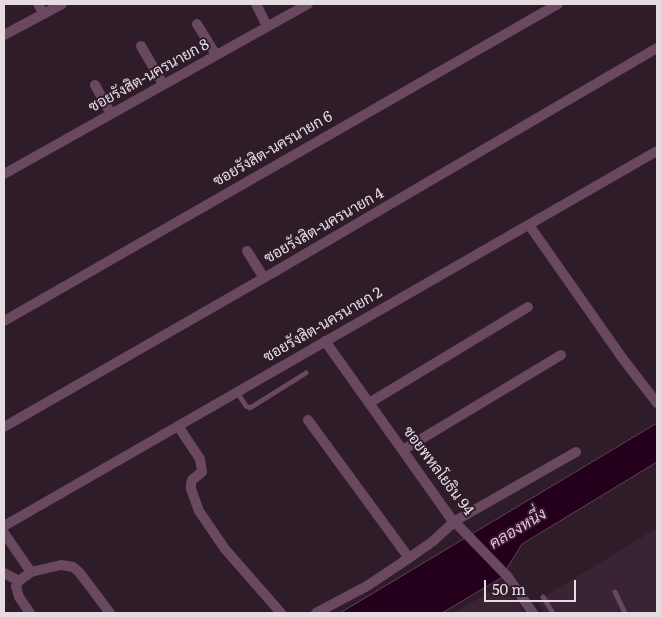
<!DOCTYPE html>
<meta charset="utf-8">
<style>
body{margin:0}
#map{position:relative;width:661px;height:617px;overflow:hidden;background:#2e1d29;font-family:Literata,serif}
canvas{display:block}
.frame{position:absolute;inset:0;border:5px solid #e7dbe2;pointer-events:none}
.scale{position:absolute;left:484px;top:580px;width:92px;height:22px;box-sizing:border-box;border:2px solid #e7dbe2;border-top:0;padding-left:6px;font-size:15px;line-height:18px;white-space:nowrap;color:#e7dbe2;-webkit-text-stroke:4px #2e1d29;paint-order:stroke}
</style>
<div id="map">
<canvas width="661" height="617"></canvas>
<div class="frame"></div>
<div class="scale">50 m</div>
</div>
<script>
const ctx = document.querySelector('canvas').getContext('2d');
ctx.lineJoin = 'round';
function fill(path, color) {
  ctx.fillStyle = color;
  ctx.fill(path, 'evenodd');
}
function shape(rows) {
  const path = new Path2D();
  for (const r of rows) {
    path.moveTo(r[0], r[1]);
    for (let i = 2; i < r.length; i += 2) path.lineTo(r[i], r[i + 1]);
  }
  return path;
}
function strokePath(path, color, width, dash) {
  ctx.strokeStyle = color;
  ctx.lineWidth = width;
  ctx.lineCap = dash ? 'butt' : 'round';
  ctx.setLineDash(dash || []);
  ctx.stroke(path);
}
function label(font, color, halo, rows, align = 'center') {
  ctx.font = font + ' Literata,Sarabun,serif';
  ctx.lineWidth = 4;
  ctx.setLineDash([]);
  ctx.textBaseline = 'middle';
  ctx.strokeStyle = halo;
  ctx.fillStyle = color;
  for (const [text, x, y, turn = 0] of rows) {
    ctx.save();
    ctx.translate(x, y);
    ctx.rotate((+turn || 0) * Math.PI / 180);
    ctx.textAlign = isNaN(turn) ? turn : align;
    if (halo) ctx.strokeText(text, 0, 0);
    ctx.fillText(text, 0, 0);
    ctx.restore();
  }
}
fill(shape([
 [657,528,657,613,544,613,537,601],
 [504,583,525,613,454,613]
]), '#3a2333');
const water = shape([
 [657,423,657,462,522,544,501,578,442,613,340,613,657,423]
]);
fill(water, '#25001c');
strokePath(water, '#5f4257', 1);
strokePath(shape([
 [237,392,246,406,250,408,306,373],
 [615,592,625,613],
 [543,597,553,613]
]), '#6a4860', 5);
strokePath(shape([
 [38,4,44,14],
 [256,4,267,26],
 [197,24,216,55],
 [4,35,62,4],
 [141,46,163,84],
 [95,85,111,114],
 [4,174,308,4],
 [529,225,623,359,657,403],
 [247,251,264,278],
 [4,321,558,4],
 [325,341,450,517,508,577,533,613],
 [369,403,528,307],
 [308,420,409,558],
 [178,426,200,459,202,472,192,480,191,484,191,489,199,511,225,549,281,613],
 [4,427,276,271,657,48],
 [403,450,561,355],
 [4,526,657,151],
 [4,533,31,572,19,581,16,586,19,597,30,613],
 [31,572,61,565,73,567,79,572,110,613],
 [4,573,19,581],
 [316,613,367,586,409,558,432,542,455,521,576,452]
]), '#6a4860', 10);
label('15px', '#e7dbe2', '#2e1d29', [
 ["ซอยรังสิต-นครนายก 8",149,76,-29],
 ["ซอยรังสิต-นครนายก 6",273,149,-30],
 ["ซอยรังสิต-นครนายก 4",324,226,-30],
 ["ซอยรังสิต-นครนายก 2",323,325,-30],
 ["ซอยพหลโยธิน 94",438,471,53]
]);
label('italic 16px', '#f6b4e1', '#2e1d29', [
 ["คลองหนึ่ง",518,529,-31]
]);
</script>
